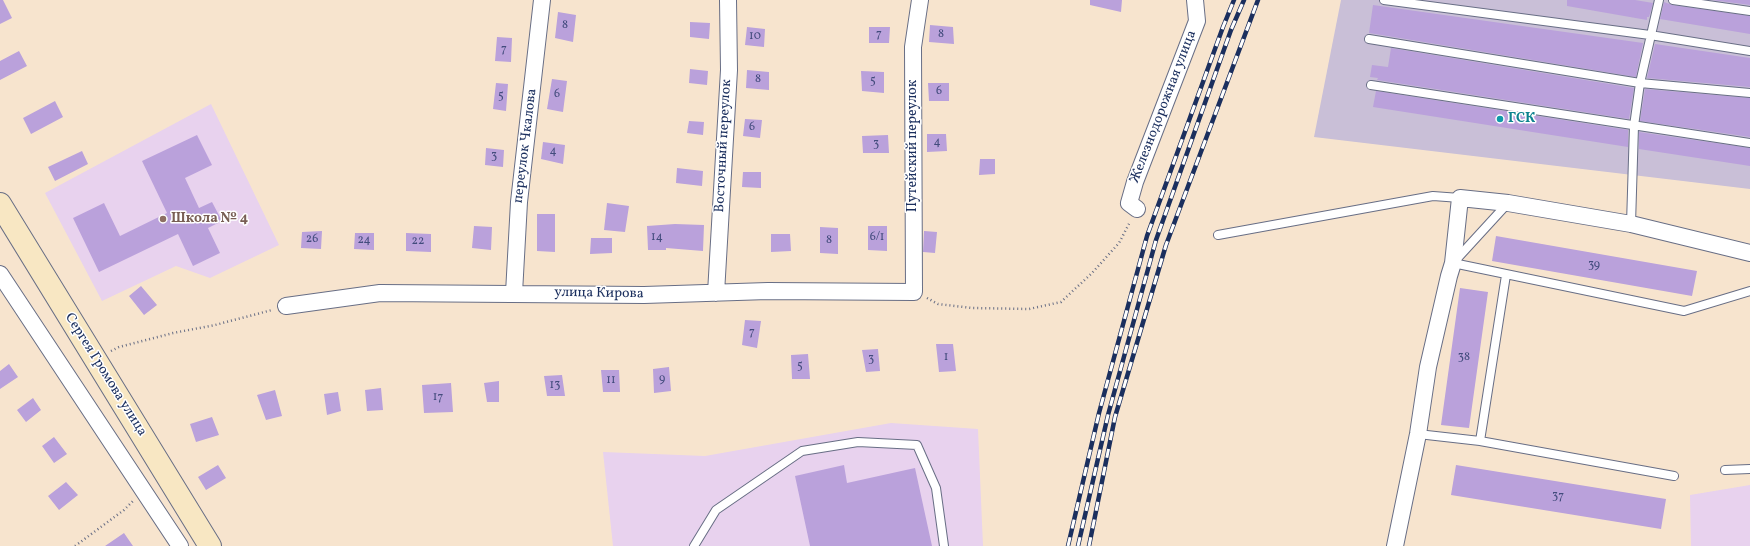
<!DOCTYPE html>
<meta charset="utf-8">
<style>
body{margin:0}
canvas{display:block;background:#f7e4ce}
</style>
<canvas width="1750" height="546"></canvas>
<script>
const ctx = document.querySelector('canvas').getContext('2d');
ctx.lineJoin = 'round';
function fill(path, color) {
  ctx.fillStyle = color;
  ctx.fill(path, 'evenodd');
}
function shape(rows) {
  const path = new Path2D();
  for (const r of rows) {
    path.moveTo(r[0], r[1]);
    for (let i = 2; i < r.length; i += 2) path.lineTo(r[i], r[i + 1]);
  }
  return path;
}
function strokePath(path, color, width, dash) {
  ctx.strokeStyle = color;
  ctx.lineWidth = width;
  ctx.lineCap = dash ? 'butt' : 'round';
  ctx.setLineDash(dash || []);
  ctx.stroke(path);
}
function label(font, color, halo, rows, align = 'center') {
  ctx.font = font + ' Vollkorn,serif';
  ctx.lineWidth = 3;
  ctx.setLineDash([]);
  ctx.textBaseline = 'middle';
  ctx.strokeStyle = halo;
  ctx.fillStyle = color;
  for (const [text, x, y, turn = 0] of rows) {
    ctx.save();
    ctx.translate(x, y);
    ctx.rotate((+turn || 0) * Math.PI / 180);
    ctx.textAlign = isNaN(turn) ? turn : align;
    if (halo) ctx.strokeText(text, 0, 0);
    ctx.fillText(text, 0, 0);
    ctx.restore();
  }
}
fill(shape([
 [211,104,279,245,210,278,176,266,102,301,45,193],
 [891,423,978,429,983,546,613,546,603,452,705,456],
 [1750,485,1750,546,1691,546,1690,495]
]), '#e8d2ee');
fill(shape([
 [1341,0,1750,0,1750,189,1314,137]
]), '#c9bfd7');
fill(shape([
 [0,0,3,0,12,18,0,24],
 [1090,0,1122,0,1121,12,1090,5],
 [1567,0,1635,0,1653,3,1649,17,1647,17,1647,20,1567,6],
 [1712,0,1750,0,1750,5],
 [1664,2,1672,5,1750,16,1750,34,1660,19],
 [1373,5,1643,43,1636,77,1369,33],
 [558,12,576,15,573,42,555,38],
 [690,22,710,23,709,39,690,37],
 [930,25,953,27,954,44,929,42],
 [747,27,765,29,764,47,745,45],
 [869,27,890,27,889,43,869,43],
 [497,37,512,38,511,62,495,61],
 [1655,44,1750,58,1750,87,1647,78],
 [1391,48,1634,88,1629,119,1377,80,1378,78,1370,77,1372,65,1388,67],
 [19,51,27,66,0,80,0,61],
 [690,69,708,71,707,85,689,83],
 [747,70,769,72,769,90,746,88],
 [861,71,884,72,884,93,862,91],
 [552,79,567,81,563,112,547,109],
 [496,83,508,84,506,111,493,109],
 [928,83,949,83,949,101,929,101],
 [1645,89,1750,98,1750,137,1640,121],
 [1376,91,1628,130,1628,147,1373,107],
 [55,101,63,117,31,134,23,118],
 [745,119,762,120,760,138,743,136],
 [689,121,704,122,703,135,687,133],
 [1639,132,1750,148,1750,166,1639,149],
 [927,134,946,134,947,151,927,152],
 [197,135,212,165,185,178,199,208,212,202,222,221,208,228,220,253,193,266,178,234,99,272,73,218,104,203,120,236,167,213,142,161],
 [888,135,889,153,863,153,862,136],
 [543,142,565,145,563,164,541,159],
 [486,148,504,150,503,167,485,165],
 [82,151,88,164,55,181,48,167],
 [980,159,995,159,995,174,979,175],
 [677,168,703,171,702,186,676,183],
 [743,172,761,172,761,188,742,187],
 [607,203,629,206,625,232,604,230],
 [537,214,555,214,555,252,537,251],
 [675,224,704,225,703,251,666,248,666,250,648,250,647,226],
 [474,226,492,227,491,250,472,248],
 [868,226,887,226,887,251,868,250],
 [820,227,838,228,838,254,820,253],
 [322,231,321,249,301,248,302,232],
 [924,231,937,232,935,253,923,252],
 [355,233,374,233,374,250,354,249],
 [406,233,431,234,431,252,406,251],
 [771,234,790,234,791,251,771,252],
 [1496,236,1697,271,1692,296,1492,261],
 [591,238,612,238,612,253,590,254],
 [141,286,157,305,144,315,129,296],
 [1460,288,1488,292,1469,428,1441,425],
 [745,320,761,321,757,348,742,345],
 [936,344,953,344,956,371,939,372],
 [878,349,880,371,866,372,862,350],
 [808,354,810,379,792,379,791,355],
 [9,364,18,377,0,389,0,371],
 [669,367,671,391,654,393,653,369],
 [601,370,619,370,620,392,603,392],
 [562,375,565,396,547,396,544,376],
 [499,381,499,402,487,402,484,383],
 [451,383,453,412,424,413,422,385],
 [381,388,383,410,367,411,365,390],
 [275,390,282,416,266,420,257,395],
 [338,392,341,411,327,415,324,394],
 [33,398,41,410,26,422,17,410],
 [212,417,219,435,196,442,190,424],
 [54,437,67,454,54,463,42,446],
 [218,465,226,478,206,490,198,477],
 [844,465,847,483,915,468,932,546,810,546,795,476],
 [1456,465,1666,499,1661,529,1451,495],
 [66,482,78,495,59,510,48,496],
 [124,533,133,546,105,546]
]), '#baa1db');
const lane = shape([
 [1384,0,1650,35,1750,51],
 [1673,0,1750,11],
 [1369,39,1640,83,1750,93],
 [1371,85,1750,143],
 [1508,203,1453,263,1684,311,1750,291],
 [1631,224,1634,126,1640,83,1659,0],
 [1218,235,1433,196,1460,198],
 [1418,434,1480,441,1674,476],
 [1480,441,1506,275],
 [1725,470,1750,469],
 [694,546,716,510,802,451,858,442,917,445,936,488,944,546]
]);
const street = shape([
 [1137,209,1129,203,1135,182,1197,21,1195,0],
 [0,274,180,546],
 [514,293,519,202,542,0],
 [716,293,729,70,728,0],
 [286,306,380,293,644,295,768,291,914,292,913,47,920,0],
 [1395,546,1418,434,1428,367,1449,276,1453,263,1460,198,1508,203,1631,224,1750,253]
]);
const secondary = shape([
 [0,204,210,546]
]);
strokePath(lane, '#686e85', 10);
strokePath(street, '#686e85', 18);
strokePath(secondary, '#686e85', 24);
strokePath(shape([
 [927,298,938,304,972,308,1029,309,1061,302,1092,273,1119,243,1130,222],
 [111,351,119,347,173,333,215,325,272,310],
 [75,546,124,510,133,501]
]), '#686e85', 2.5, [1, 3]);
strokePath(lane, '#fff', 8);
strokePath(street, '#fff', 16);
strokePath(secondary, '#f8e7c3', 22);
const rail = shape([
 [1068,546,1099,413,1147,236,1223,27,1234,0],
 [1078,546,1108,415,1156,240,1231,30,1244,0],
 [1089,546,1115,417,1166,245,1258,0]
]);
strokePath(rail, '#1b2f5e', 4.5);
strokePath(rail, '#fff', 3, [9]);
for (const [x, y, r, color] of [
 [1500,119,4,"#0f9aa8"],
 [163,219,4,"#8d6e63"]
]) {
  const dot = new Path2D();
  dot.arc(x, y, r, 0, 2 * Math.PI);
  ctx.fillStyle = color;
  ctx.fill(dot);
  strokePath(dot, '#fff', 1.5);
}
label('12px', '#434c7d', null, [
 ["8",565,26],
 ["7",879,35],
 ["8",941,35],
 ["10",755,37],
 ["7",504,50],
 ["8",758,80],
 ["5",873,82],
 ["6",939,92],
 ["6",557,95],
 ["5",501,97],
 ["6",752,128],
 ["4",937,143],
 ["3",876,145],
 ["4",553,152],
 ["3",494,157],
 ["14",657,238],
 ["6/1",877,238],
 ["26",312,240],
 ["24",364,241],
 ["8",829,241],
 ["22",418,242],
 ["39",1594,266],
 ["7",752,333],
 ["1",946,358],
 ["38",1464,358],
 ["3",871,360],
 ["5",800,367],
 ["9",662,380],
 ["11",611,381],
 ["13",555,386],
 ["17",438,398],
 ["37",1558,497]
]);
label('14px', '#1b2f5e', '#fff', [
 ["Железнодорожная улица",1164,107,-69],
 ["переулок Чкалова",526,146,-83],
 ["Восточный переулок",724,146,-87],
 ["Путейский переулок",913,146,-90],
 ["улица Кирова",599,294,1],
 ["Сергея Громова улица",105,375,58]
]);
label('bold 14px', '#0d838f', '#fff', [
 ["ГСК",1508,119]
], 'left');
label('bold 14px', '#785e54', '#fff', [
 ["Школа № 4",171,219]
], 'left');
</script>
